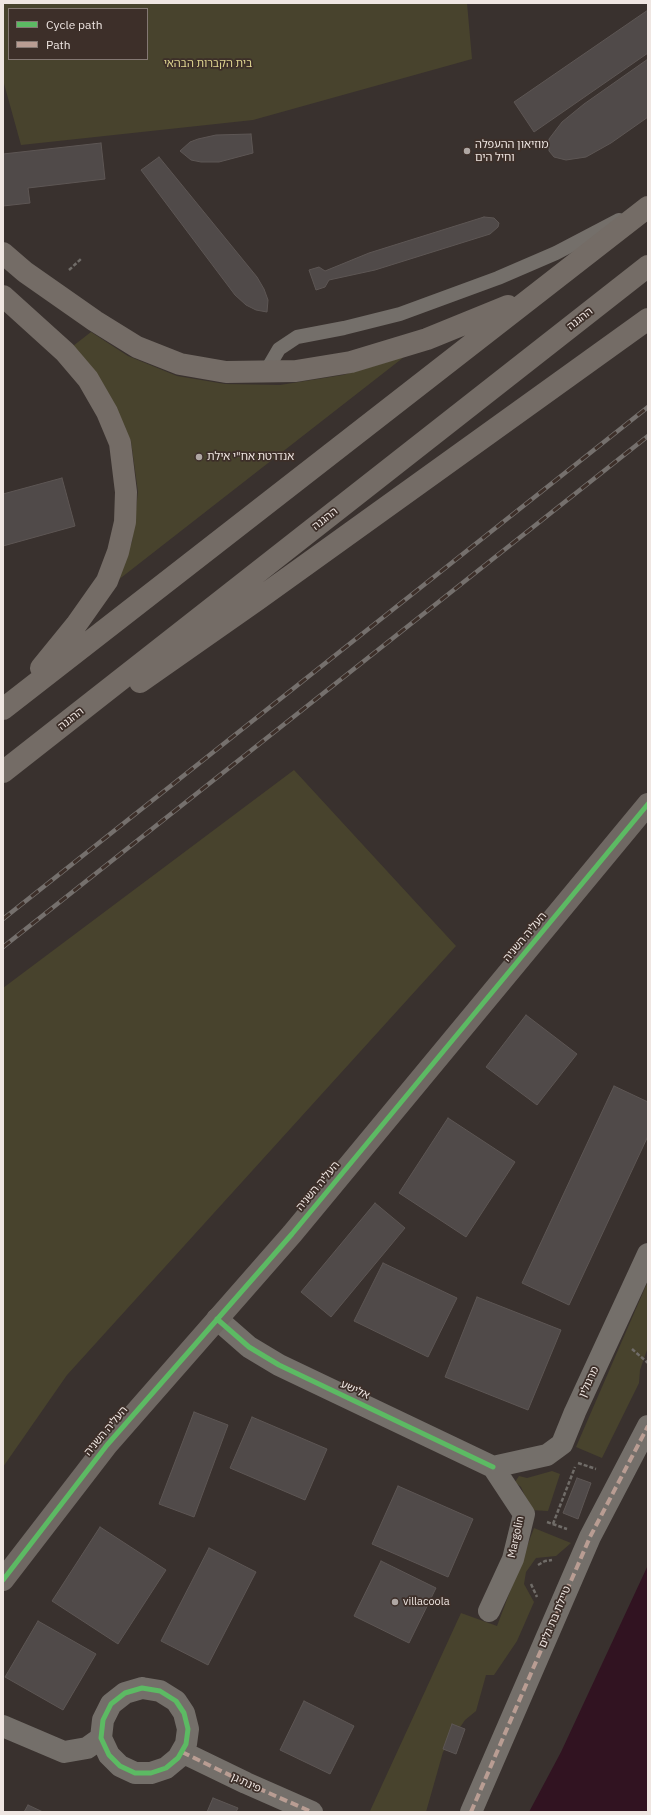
<!DOCTYPE html>
<meta charset="utf-8">
<style>
body{margin:0}
#map{position:relative;width:651px;height:1815px;overflow:hidden;background:#39312e;font-family:"IBM Plex Sans",sans-serif}
canvas{display:block}
.frame{position:absolute;inset:0;border:4px solid #efe6e2;pointer-events:none}
.legend{position:absolute;left:8px;top:8px;width:140px;height:52px;box-sizing:border-box;background:#3d2f29;border:1px solid #847873;margin:0;padding:5px 7px;list-style:none;font-size:12px;color:#efe6e2}
.legend li{display:flex;align-items:center;gap:8px;height:20px}
.legend b{width:20px;border:1px solid #847873}
</style>
<div id="map">
<canvas width="651" height="1815"></canvas>
<div class="frame"></div>
<ul class="legend">
<li><b style="height:5px;background:#5cba63"></b>Cycle path</li>
<li><b style="height:5px;background:#b99d93"></b>Path</li>
</ul>
</div>
<script>
const ctx = document.querySelector('canvas').getContext('2d');
ctx.lineJoin = 'round';
function fill(path, color) {
  ctx.fillStyle = color;
  ctx.fill(path, 'evenodd');
}
function shape(rows) {
  const path = new Path2D();
  for (const r of rows) {
    path.moveTo(r[0], r[1]);
    for (let i = 2; i < r.length; i += 2) path.lineTo(r[i], r[i + 1]);
  }
  return path;
}
function strokePath(path, color, width, dash) {
  ctx.strokeStyle = color;
  ctx.lineWidth = width;
  ctx.lineCap = dash ? 'butt' : 'round';
  ctx.setLineDash(dash || []);
  ctx.stroke(path);
}
function label(font, color, halo, rows, align = 'center') {
  ctx.font = font + ' "IBM Plex Sans","Noto Sans Hebrew",sans-serif';
  ctx.lineWidth = 3.5;
  ctx.setLineDash([]);
  ctx.textBaseline = 'middle';
  ctx.strokeStyle = halo;
  ctx.fillStyle = color;
  for (const [text, x, y, turn = 0] of rows) {
    ctx.save();
    ctx.translate(x, y);
    ctx.rotate((+turn || 0) * Math.PI / 180);
    ctx.textAlign = isNaN(turn) ? turn : align;
    if (halo) ctx.strokeText(text, 0, 0);
    ctx.fillText(text, 0, 0);
    ctx.restore();
  }
}
fill(shape([
 [3,3,467,3,472,59,253,120,21,145,3,80],
 [9,9,147,9,147,59,9,59],
 [91,332,128,356,177,376,225,384,280,385,343,375,404,357,113,584,132,542,138,492,131,441,73,346],
 [294,770,456,946,67,1375,3,1467,3,988],
 [648,1281,648,1347,640,1370,639,1383,602,1458,576,1447],
 [552,1471,560,1474,548,1511,531,1510,521,1487,515,1482,519,1476,527,1478],
 [534,1528,571,1543,556,1556,536,1558,526,1572,524,1584,534,1602,517,1641,494,1675,486,1675,476,1711,465,1720,443,1752,426,1812,370,1811,461,1613,497,1626]
]), '#48432d');
fill(shape([
 [648,1565,648,1812,529,1812,561,1752]
]), '#311321');
const building = shape([
 [648,10,648,53,534,132,514,102,648,10],
 [648,59,648,117,611,143,586,157,566,160,554,157,549,151,549,139,562,122,584,104,648,59],
 [251,134,253,153,219,162,201,162,191,160,180,151,190,142,198,139,216,135,251,134],
 [101,143,105,179,28,188,30,203,3,206,3,154,101,143],
 [159,157,257,277,264,289,268,300,267,312,256,310,246,305,235,295,141,170,159,157],
 [484,217,494,218,499,223,498,227,490,234,375,270,329,280,325,287,316,290,309,270,319,267,325,271,369,253,484,217],
 [62,478,75,526,3,546,3,494,62,478],
 [526,1015,577,1054,537,1105,486,1067,526,1015],
 [614,1086,648,1102,648,1136,569,1305,522,1283,614,1086],
 [448,1118,515,1162,466,1237,399,1193,448,1118],
 [375,1203,405,1228,331,1317,301,1292,375,1203],
 [383,1263,457,1298,428,1357,354,1321,383,1263],
 [477,1297,561,1330,528,1410,445,1377,477,1297],
 [194,1412,228,1425,194,1517,159,1504,194,1412],
 [252,1417,327,1449,305,1500,230,1468,252,1417],
 [577,1478,591,1483,578,1519,563,1513,577,1478],
 [398,1486,473,1519,448,1577,372,1544,398,1486],
 [100,1527,166,1570,118,1644,52,1601,100,1527],
 [209,1548,256,1572,208,1665,161,1641,209,1548],
 [381,1561,436,1588,409,1643,354,1616,381,1561],
 [38,1621,96,1654,63,1710,5,1677,38,1621],
 [304,1701,354,1726,330,1774,280,1750,304,1701],
 [452,1724,465,1729,456,1754,443,1749,452,1724],
 [213,1798,238,1808,236,1812,207,1812,213,1798],
 [28,1805,43,1812,24,1812,28,1805]
]);
fill(building, '#504a49');
strokePath(building, '#5d5654', 1);
strokePath(shape([
 [69,270,81,259],
 [632,1349,648,1363],
 [578,1463,596,1469],
 [547,1522,567,1529],
 [553,1524,575,1467],
 [538,1565,545,1561,552,1560],
 [531,1584,537,1597]
]), '#706c68', 2.5, [4, 2]);
strokePath(shape([
 [265,373,279,349,297,337,344,328,400,314,498,278,556,253,619,220]
]), '#746f6a', 14);
strokePath(shape([
 [217,1319,249,1347,279,1365,493,1467],
 [493,1467,547,1455,562,1444,575,1412,648,1254],
 [489,1611,513,1559,524,1514,493,1467],
 [142,1688,160,1691,176,1701,184,1713,188,1729,186,1744,178,1758,166,1768,151,1773,135,1773,120,1766,109,1755,101,1738,103,1720,111,1704,125,1693,142,1688],
 [3,1726,64,1752,87,1748,101,1738],
 [182,1752,246,1783,312,1812],
 [471,1812,590,1537,648,1426]
]), '#746f6a', 22);
strokePath(shape([
 [3,1580,107,1445,292,1234,648,804]
]), '#6f6863', 22);
strokePath(shape([
 [3,253,25,272,95,321,137,347,180,364,226,372,296,371,351,362,427,339,508,306],
 [3,296,65,352,88,379,107,412,120,443,126,492,125,522,118,552,107,581,76,625,41,668],
 [140,682,257,600,648,319],
 [3,709,648,207],
 [3,772,648,266]
]), '#746c66', 22);
const rail = shape([
 [3,919,648,407],
 [3,947,648,436]
]);
strokePath(rail, '#75706d', 4.5);
strokePath(rail, '#3d2f29', 3, [9]);
strokePath(shape([
 [182,1752,246,1783,312,1812],
 [471,1812,590,1537,648,1426]
]), '#b99d93', 4, [8, 4]);
strokePath(shape([
 [217,1319,249,1347,279,1365,493,1467],
 [3,1580,107,1445,292,1234,648,804],
 [142,1688,160,1691,176,1701,184,1713,188,1729,186,1744,178,1758,166,1768,151,1773,135,1773,120,1766,109,1755,101,1738,103,1720,111,1704,125,1693,142,1688]
]), '#5cba63', 5);
for (const [x, y, r, color] of [
 [467,151,4,"#afa7a3"],
 [199,457,4,"#afa7a3"],
 [395,1602,4,"#afa7a3"]
]) {
  const dot = new Path2D();
  dot.arc(x, y, r, 0, 2 * Math.PI);
  ctx.fillStyle = color;
  ctx.fill(dot);
  strokePath(dot, '#3d2f29', 1.5);
}
label('11px', '#ded490', '#3d2f29', [
 ["בית הקברות הבהאי",208,64]
]);
label('11px', '#efe6e2', '#3d2f29', [
 ["מוזיאון ההעפלה",475,145],
 ["וחיל הים",475,158],
 ["אנדרטת אח\"י אילת",207,457],
 ["villacoola",403,1602]
], 'left');
label('11px', '#efe6e2', '#3d2f29', [
 ["ההגנה",580,319,-38],
 ["ההגנה",325,519,-38],
 ["ההגנה",71,719,-38],
 ["העליה השניה",525,937,-50],
 ["העליה השניה",318,1186,-50],
 ["מרגולין",589,1382,-65],
 ["אלישע",355,1390,25],
 ["העליה השניה",106,1431,-50],
 ["Margolin",516,1537,-78],
 ["טיילת בת גלים",555,1617,-67],
 ["פינת גן",246,1783,25]
]);
</script>
